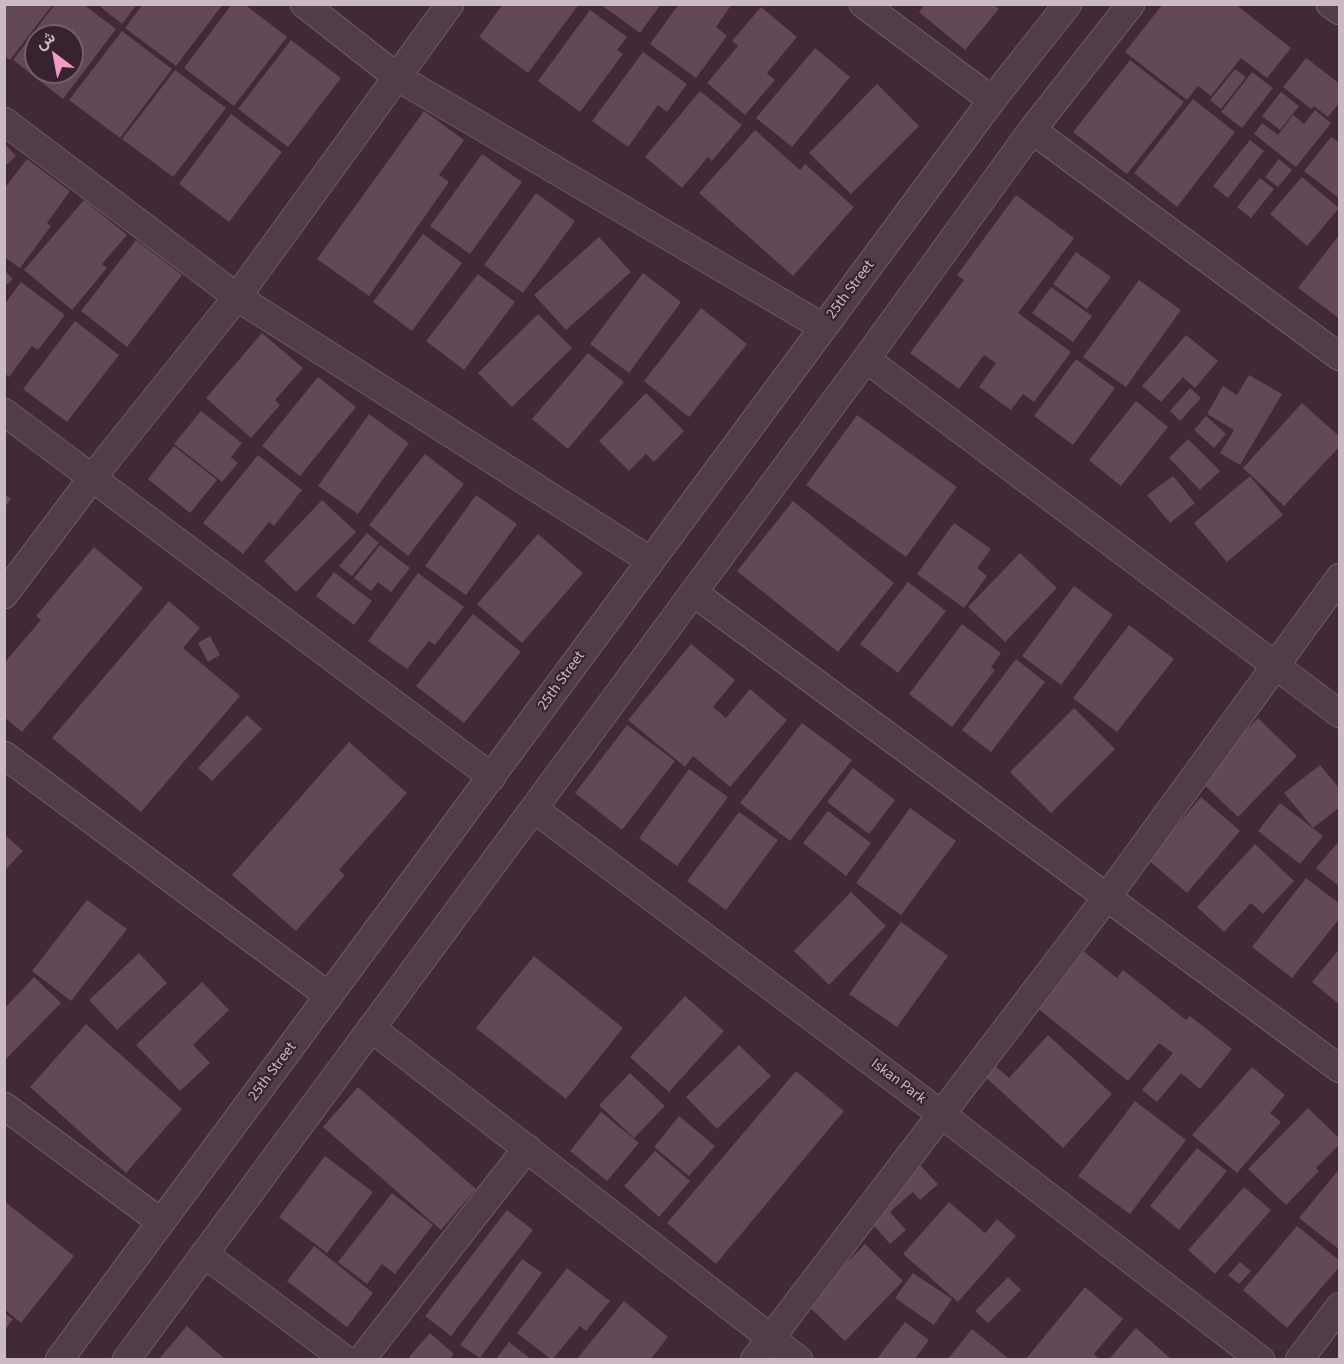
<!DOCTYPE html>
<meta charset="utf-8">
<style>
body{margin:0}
#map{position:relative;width:1344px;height:1364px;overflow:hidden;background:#412937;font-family:"Source Sans 3",Vazirmatn,sans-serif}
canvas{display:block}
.frame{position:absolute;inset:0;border:6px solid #cbbac3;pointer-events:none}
.north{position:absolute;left:24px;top:24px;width:60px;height:60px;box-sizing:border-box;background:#37222d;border:2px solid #725f69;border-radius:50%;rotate:328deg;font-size:16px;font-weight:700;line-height:24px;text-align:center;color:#cbbac3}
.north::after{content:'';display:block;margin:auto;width:21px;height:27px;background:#f299c6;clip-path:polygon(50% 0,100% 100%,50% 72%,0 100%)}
</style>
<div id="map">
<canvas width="1344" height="1364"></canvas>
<div class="frame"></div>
<div class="north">ش</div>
</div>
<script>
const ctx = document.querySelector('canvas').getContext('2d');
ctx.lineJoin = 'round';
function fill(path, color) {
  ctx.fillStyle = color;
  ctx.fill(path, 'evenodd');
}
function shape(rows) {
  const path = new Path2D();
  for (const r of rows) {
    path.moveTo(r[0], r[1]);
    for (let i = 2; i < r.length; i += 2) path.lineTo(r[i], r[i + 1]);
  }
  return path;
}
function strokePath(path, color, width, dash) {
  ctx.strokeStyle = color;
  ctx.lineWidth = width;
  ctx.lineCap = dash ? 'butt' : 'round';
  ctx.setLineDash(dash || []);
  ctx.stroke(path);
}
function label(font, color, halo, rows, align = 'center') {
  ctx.font = font + ' "Source Sans 3",sans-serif';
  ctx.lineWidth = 4.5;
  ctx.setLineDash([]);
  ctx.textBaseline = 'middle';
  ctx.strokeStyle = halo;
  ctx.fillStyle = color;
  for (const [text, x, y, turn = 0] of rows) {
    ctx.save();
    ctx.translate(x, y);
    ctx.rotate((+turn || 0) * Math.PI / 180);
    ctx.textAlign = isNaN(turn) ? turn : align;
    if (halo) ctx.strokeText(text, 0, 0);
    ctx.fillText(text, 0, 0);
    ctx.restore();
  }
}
fill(shape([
 [4,4,53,4,10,60,4,56],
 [55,4,83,4,116,29,63,99,13,60],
 [36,36,72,36,72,72,36,72],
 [97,4,137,4,122,24],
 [143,4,223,4,176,66,125,28],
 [232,4,244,4,287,37,234,106,184,68],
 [503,4,579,4,528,73,479,37],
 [600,4,661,4,640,33],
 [679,4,732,4,716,27,727,36,696,78,650,44],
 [925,4,993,4,999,9,965,50,919,12],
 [1163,4,1235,4,1291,48,1267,78,1241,58,1211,96,1198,86,1187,100,1125,52],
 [761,7,797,37,767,73,775,80,745,115,707,83,738,46,732,41],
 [590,10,627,37,617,50,623,54,580,112,538,81],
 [122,31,172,69,120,138,69,100],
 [291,40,341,78,288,147,238,109],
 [815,48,850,77,792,147,756,118],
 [643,52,687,84,667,112,658,105,628,147,592,121],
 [1306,58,1340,84,1340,102,1328,117,1314,106,1311,109,1283,87],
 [1130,60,1184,102,1127,174,1073,132],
 [1235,69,1246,77,1221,109,1210,100],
 [175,70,226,108,173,177,122,139],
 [1252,72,1273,88,1242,128,1221,112],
 [877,84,919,126,851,194,809,153],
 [700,91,742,125,712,161,708,157,682,188,645,157],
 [1281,92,1299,106,1280,130,1262,116],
 [1193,99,1235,132,1177,207,1134,173],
 [1315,110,1331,123,1296,167,1254,134,1262,123,1278,135,1293,115,1304,124],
 [424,111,464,140,439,175,449,182,369,296,317,259],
 [231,114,282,152,229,222,179,184],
 [755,130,800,170,805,164,854,207,793,276,699,193],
 [1331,137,1340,143,1340,199,1304,171],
 [1250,140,1264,151,1228,198,1213,186],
 [4,143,16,156,4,167],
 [482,154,522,182,470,254,430,226],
 [27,159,70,191,47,223,51,226,20,268,4,257,4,189],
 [1279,159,1292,170,1278,187,1265,177],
 [1302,177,1339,208,1307,246,1270,214],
 [1260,178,1274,189,1251,218,1237,207],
 [536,193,575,221,523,293,484,265],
 [1016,195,1074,238,1018,313,1071,352,1034,402,1023,394,1011,410,979,387,996,363,984,355,959,389,910,353,964,280,957,275],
 [84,200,127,235,102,264,107,268,72,310,24,270],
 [423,234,462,263,412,331,373,302],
 [1340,234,1340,319,1298,288],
 [599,237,631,272,566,330,534,295],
 [136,240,182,275,127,347,81,311],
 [1076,252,1111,277,1087,309,1053,284],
 [4,270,13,279,4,287],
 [643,273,681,302,629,373,590,344],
 [478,274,515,302,464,370,426,341],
 [1139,280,1181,310,1126,387,1083,357],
 [21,282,65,315,38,350,32,346,9,377,4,373,4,305],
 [1051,287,1092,316,1073,342,1032,313],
 [701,308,747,344,689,417,644,381],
 [538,314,572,348,512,407,478,373],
 [75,321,119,355,67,422,23,389],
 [262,333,303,368,275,400,280,405,251,438,206,398],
 [1186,335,1218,361,1195,388,1183,377,1161,402,1142,386],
 [588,353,624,382,568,449,532,419],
 [1076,359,1115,388,1073,445,1034,416],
 [1249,375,1282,394,1240,465,1220,453,1234,430,1207,414,1223,386,1237,395],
 [318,377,356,407,300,476,262,446],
 [1190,388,1201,398,1180,421,1170,411],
 [646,393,684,431,654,462,646,454,629,471,599,441],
 [1136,401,1168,427,1121,486,1089,460],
 [1302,403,1340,437,1340,446,1284,506,1243,468],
 [201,411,242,443,231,457,238,463,222,482,174,444],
 [369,414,409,443,358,514,318,486],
 [857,415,957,487,906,557,806,485],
 [1206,416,1226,434,1214,448,1194,430],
 [1188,439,1220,471,1200,490,1169,458],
 [174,446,217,480,190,513,148,479],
 [425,454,464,484,408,556,369,525],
 [258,455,302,490,274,526,269,522,243,554,203,523],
 [1173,476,1195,503,1170,523,1147,495],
 [1250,476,1283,515,1227,562,1194,523],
 [4,494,11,499,4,508],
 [476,495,517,524,466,595,425,566],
 [322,500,356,532,296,592,264,561],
 [793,501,894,583,838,652,737,571],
 [954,523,991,549,977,568,987,576,964,608,917,574],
 [367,533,379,543,352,576,339,566],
 [538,534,583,573,522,643,477,604],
 [380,545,410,568,391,592,378,582,371,591,354,578],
 [94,547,143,588,22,732,4,717,4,663,41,620,36,616],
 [1020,553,1057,588,1005,642,968,607],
 [334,572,372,601,354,625,316,596],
 [418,573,464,607,435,645,429,641,407,669,368,641],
 [908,582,946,611,898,673,860,644],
 [1074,586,1113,615,1061,685,1022,656],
 [169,601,200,628,183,648,240,696,141,812,52,738],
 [473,614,521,652,464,723,416,686],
 [962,624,1001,653,991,667,995,670,952,727,909,694],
 [1129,625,1174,659,1117,732,1073,698],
 [210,636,220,655,208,662,198,643],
 [691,644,735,680,713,707,726,718,750,689,787,720,730,787,693,756,685,767,628,720],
 [1016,659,1045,682,991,752,962,730],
 [1074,708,1115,749,1051,813,1010,772],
 [247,715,262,729,212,781,198,768],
 [1258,718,1297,756,1238,817,1199,780],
 [802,723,852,760,790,841,740,803],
 [627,725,675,761,622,830,575,793],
 [349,742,407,793,339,870,345,875,296,931,232,875],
 [1320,765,1340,789,1340,807,1313,828,1284,793],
 [853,768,895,800,869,834,827,802],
 [689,769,728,797,677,866,639,838],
 [1201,797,1240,831,1187,893,1148,860],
 [1280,803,1323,836,1300,864,1258,831],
 [910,808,956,841,901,915,856,883],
 [828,811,871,843,846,876,803,843],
 [739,812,778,840,726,910,687,881],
 [4,834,23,851,4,871],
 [1340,840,1340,887,1316,868],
 [1255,844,1294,881,1263,914,1251,903,1224,932,1197,907],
 [1306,878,1340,904,1340,918,1292,978,1252,947],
 [851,892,886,926,829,985,794,951],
 [87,900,127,929,71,1001,32,971],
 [901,922,948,956,897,1027,849,994],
 [1340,948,1340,1005,1312,982],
 [1082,950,1117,978,1123,970,1186,1020,1190,1016,1232,1049,1200,1089,1181,1073,1157,1102,1142,1090,1173,1053,1159,1043,1128,1081,1036,1007],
 [139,953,167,983,117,1030,89,1000],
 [534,956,623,1028,566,1099,476,1028],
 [34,977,61,1003,6,1059,4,1009],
 [202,982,229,1010,193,1045,210,1063,180,1091,136,1045],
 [685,996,724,1031,669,1092,630,1057],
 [86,1024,182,1109,126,1173,30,1087],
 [1048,1035,1112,1094,1063,1148,982,1074,992,1063,1009,1078],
 [739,1045,771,1076,717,1129,686,1097],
 [1252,1067,1285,1095,1270,1113,1281,1122,1237,1173,1192,1135],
 [796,1071,844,1111,716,1264,667,1223],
 [630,1073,665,1106,634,1138,599,1105],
 [358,1087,476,1189,441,1230,323,1127],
 [1135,1101,1186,1140,1130,1214,1078,1176],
 [1308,1108,1340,1139,1340,1144,1316,1168,1319,1171,1286,1205,1248,1169],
 [601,1112,639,1143,607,1181,570,1151],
 [679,1116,715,1146,689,1176,654,1147],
 [1197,1148,1227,1171,1179,1230,1150,1206],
 [655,1151,690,1181,659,1217,624,1186],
 [325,1156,373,1192,327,1253,279,1217],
 [919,1164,938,1184,920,1200,913,1192,890,1212,906,1230,890,1244,871,1222],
 [1340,1168,1340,1250,1299,1218],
 [1244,1187,1271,1210,1215,1274,1188,1250],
 [392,1193,433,1225,395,1274,382,1264,367,1284,338,1262],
 [4,1201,74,1256,21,1323,4,1309],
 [949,1202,985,1233,997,1219,1016,1236,958,1302,903,1254],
 [507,1210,533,1230,451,1336,425,1316],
 [1297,1226,1340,1261,1340,1266,1287,1328,1243,1290],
 [865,1244,903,1281,845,1341,806,1304],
 [314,1246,373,1293,347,1327,287,1281],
 [522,1259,542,1273,480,1358,460,1345],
 [1240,1262,1251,1271,1239,1284,1228,1275],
 [567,1268,610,1301,586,1331,580,1326,552,1360,517,1333],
 [913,1273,952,1299,934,1325,895,1298],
 [1008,1277,1021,1290,988,1323,975,1311],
 [1085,1287,1123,1319,1094,1354,1100,1360,1025,1360],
 [624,1301,668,1337,650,1360,576,1360],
 [4,1313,13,1319,4,1331],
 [905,1322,929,1340,914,1360,876,1360],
 [187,1326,226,1360,158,1360],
 [1136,1328,1172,1360,1110,1358],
 [972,1329,1010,1360,947,1360],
 [430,1333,454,1354,449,1360,412,1360,409,1357],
 [509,1342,532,1360,495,1360]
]), '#634856');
const minor = shape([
 [304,4,397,77,823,327],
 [863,4,992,100],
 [1330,4,1340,11],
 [4,121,237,297,651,561],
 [1032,130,1340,357],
 [866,359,1340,714],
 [4,412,492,777],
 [694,593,1340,1069],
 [4,595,92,478,237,297,450,4],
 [4,755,329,996],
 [534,809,941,1114,1261,1360],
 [371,1028,799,1360],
 [4,1106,161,1222],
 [204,1254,346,1360],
 [59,1360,992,100,1068,4],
 [126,1360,866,359,1032,130,1131,4],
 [361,1360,527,1148],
 [754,1360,1107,897,1340,577],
 [1299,1360,1340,1306]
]);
strokePath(minor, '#6f5b66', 29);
strokePath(minor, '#513d48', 27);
label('15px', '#cbbac3', '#37222d', [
 ["25th Street",851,290,-53],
 ["25th Street",562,681,-54],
 ["25th Street",273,1072,-53],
 ["Iskan Park",898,1082,37]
]);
</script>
